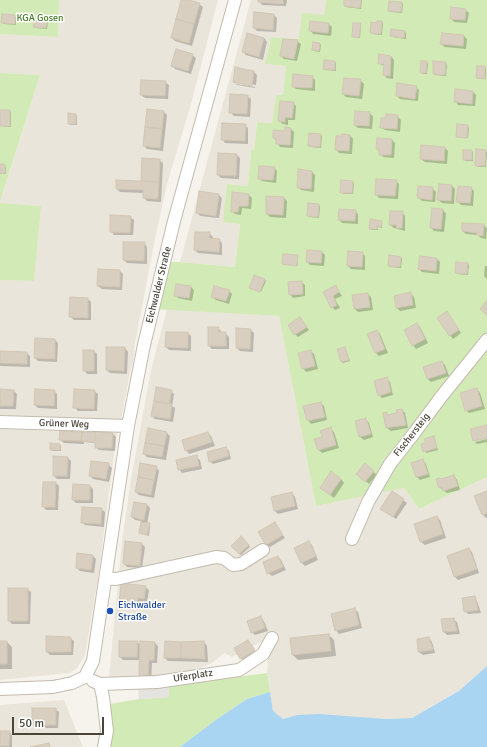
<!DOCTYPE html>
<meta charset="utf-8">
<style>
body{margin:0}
#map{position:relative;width:487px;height:747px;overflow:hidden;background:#f6f3ec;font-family:Signika,sans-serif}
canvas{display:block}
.scale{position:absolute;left:12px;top:717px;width:92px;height:18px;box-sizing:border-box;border:2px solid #4b4439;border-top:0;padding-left:5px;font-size:12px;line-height:14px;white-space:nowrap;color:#4b4439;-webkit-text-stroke:3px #fff;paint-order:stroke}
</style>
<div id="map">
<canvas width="487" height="747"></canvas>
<div class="scale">50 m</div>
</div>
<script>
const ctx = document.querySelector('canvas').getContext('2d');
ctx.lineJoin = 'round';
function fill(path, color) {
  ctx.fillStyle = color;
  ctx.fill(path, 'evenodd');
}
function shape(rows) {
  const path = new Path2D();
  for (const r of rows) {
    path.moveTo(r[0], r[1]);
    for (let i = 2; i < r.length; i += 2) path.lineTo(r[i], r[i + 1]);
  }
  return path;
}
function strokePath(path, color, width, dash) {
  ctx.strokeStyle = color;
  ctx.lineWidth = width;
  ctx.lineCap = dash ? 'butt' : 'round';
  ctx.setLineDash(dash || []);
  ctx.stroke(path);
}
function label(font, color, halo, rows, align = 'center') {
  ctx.font = font + ' Signika,sans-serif';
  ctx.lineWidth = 3;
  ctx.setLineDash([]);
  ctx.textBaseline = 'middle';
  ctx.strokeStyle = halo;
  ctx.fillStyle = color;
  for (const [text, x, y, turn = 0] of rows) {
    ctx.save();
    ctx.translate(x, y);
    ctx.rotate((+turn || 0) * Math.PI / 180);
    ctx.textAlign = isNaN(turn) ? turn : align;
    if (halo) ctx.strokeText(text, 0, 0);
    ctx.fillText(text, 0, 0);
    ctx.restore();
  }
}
fill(shape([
 [59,0,218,0,191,104,167,184,155,239,135,343,133,362,130,372,121,420,0,416,0,280,34,281,40,206,0,203,40,75,0,73,0,34,58,37],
 [251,0,326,0,324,15,299,39,271,37,265,64,286,66,283,95,276,95,272,123,257,122,254,150,251,150,248,186,227,184,240,223,235,267,180,262],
 [167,309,279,316,316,506,404,488,419,509,487,477,487,666,459,691,412,718,386,719,297,715,283,719,273,711,267,673,269,638,232,657,224,653,212,663,180,677,109,678,122,541,131,479,151,370],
 [0,429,117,433,98,578,85,655,77,668,69,673,0,680],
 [64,700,83,747,0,747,0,705]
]), '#eae5da');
fill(shape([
 [0,0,59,0,58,37,0,34],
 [326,0,487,0,487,477,419,509,404,488,316,506,279,316,153,309,165,262,180,262,235,267,240,224,223,222,227,184,248,186,251,150,254,150,257,122,272,123,276,95,283,95,286,66,265,64,271,37,299,39,302,13,324,15],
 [0,73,40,75,0,202],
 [0,203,41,206,34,281,0,280],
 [267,673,270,692,247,699,217,719,180,747,108,747,112,729,110,704,139,699,169,697,168,686]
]), '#d2eab5');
fill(shape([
 [168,686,169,697,139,699,138,687]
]), '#e5e3e0');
fill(shape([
 [487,666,487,747,180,747,217,719,247,699,270,692,273,711,283,719,297,715,319,714,386,719,412,718,459,691]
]), '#a9d4f2');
fill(shape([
 [182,0,199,4,203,7,192,46,175,41,172,38],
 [259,0,287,0,286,6,262,5],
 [345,0,362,0,361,9,346,7,345,6],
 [402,3,403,4,402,13,391,12,389,11],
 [465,10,469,13,467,23,454,22,451,18],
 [273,14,277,18,276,32,257,31,254,28],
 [15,16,16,17,16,25,4,24,2,23],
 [46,20,48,22,47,29,36,28,34,27],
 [382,22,383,23,382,35,373,34,372,33,378,24],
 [329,24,332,27,331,36,313,34,310,30],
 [360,24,361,26,360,38,354,38,353,36],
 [405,32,406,33,406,39,392,37,391,36],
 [248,34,264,38,267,42,263,60,246,55,243,52],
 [464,36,467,39,466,49,445,47,441,44],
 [297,41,301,44,297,61,284,59,281,56],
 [319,44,321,45,320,52,314,51,313,50],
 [192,55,196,58,191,74,175,69,172,66],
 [391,56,394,60,393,79,387,78,384,75,385,67,379,63],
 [335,62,336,63,336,71,325,70,324,69],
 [427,62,428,64,427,74,423,74,421,72],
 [445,63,447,65,446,76,435,75,434,74],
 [485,67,486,69,486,79,478,79,477,78],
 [236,69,254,72,257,75,256,85,236,82,236,84,255,87,255,88,237,85,234,82],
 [312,77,315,80,315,91,296,89,293,86],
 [360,80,364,84,362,99,346,97,343,94],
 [165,82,169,85,168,99,145,98,141,95],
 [416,87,419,90,418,101,400,99,397,96],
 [473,92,476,95,475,106,458,105,455,101],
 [247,96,251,99,250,117,234,116,231,113],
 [293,103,296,106,295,120,288,120,288,125,283,124,279,121],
 [0,111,10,111,11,112,11,127,0,126],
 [164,112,167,115,163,151,147,149,144,146],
 [369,113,373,116,372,129,358,128,355,125],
 [69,115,76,115,77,116,77,125,70,125,69,124],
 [397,116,401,120,400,132,385,130,381,127],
 [245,125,248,128,248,144,225,143,222,139],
 [467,126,469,128,468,138,459,138,457,136],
 [291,129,294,132,293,148,280,147,274,138],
 [321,135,322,136,321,148,311,147,309,146],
 [350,135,353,139,352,154,339,153,336,149],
 [392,140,395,143,394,158,383,157,377,148],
 [445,148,448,151,447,164,425,162,421,159],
 [472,151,473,152,473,161,465,161,464,159],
 [486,151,487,152,486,167,478,167,476,165],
 [237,155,240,158,239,179,221,178,218,175],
 [143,159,159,160,163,163,161,202,147,201,144,198,144,193,120,192,117,189,142,182],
 [0,165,6,167,6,174,0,174],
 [274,168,277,171,276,183,262,181,259,178],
 [299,170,312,172,315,175,314,192,301,190,298,187],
 [396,181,399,184,398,199,379,198,376,194],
 [352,182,354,183,353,194,343,194,342,192],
 [452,186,455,189,454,204,442,203,438,200],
 [432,188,436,192,435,202,422,201,419,198],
 [471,188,474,191,473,206,461,205,457,201],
 [199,192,219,195,222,198,219,218,200,216,197,212],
 [249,195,252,198,251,209,242,208,241,215,235,214,232,211],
 [284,198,287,201,286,218,270,217,267,214],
 [319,205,320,207,319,218,309,217,308,216],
 [433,209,443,210,446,214,444,232,434,231,431,228],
 [355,211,358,214,358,224,342,223,339,220],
 [402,212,405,216,405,231,394,228,390,225],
 [130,217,134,220,133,235,114,235,111,231],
 [381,221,382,223,382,228,378,227,378,230,371,230,370,228],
 [463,224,484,225,487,229,487,226,486,239,481,238,478,235,466,234,463,231],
 [209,233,213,237,212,239,219,240,222,243,222,255,198,253,195,250],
 [144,243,147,247,147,264,127,263,124,260],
 [308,251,322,252,325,255,324,266,310,265,307,262],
 [362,253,365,256,365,270,351,269,348,266],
 [297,256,298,257,298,266,285,265,283,264],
 [401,257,402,259,401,268,390,267,389,266],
 [437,259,440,262,439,274,422,272,419,269],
 [468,264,469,265,468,275,458,274,456,273],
 [485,266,487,266,487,279,484,276],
 [120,271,123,274,122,290,102,289,98,286],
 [264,279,266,281,261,292,252,289],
 [301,282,305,285,305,296,293,298,290,294],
 [191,287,194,290,192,301,178,298,175,295],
 [336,287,342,296,335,299,340,308,335,310,332,307,324,292],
 [229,291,232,294,229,304,216,300,212,297],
 [410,293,414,297,416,308,400,311,397,308],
 [368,294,371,297,373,310,358,312,355,309],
 [71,298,88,299,91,302,91,320,74,320,70,316],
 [450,316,461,333,453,339,450,335],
 [300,318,309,330,298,337,295,334],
 [417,324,420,327,428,343,416,349,413,345,405,330],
 [218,328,221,331,221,333,225,333,229,337,229,349,212,349,209,346],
 [251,330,254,333,253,352,240,351,237,348],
 [377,331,380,334,388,353,379,356,376,353,368,335],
 [188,333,191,336,191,351,169,350,166,347],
 [55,340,58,343,57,362,38,361,35,358],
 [107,348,125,348,128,352,127,374,110,373,107,370],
 [345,348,350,361,343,363,342,362],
 [94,351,97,354,97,374,87,374,84,370],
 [311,351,314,354,318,369,306,372,303,368],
 [0,352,27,353,30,356,30,367,0,366],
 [442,362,445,365,449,376,431,382,428,379,424,368],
 [387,379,390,382,393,395,382,398,379,395],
 [477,389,480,393,485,409,469,413,466,410],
 [0,390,14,391,17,394,16,409,0,409],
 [54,391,57,394,57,409,38,408,35,405],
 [94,391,98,394,97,411,78,411,74,407],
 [171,391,174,394,172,406,175,408,173,422,155,419,152,416],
 [321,403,324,406,327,420,311,424,308,420],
 [402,410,405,413,408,428,391,431,387,428,384,414,386,413,389,416,398,414],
 [366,419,369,423,373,437,364,440,360,437,356,422],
 [331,429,334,432,339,448,322,453,319,450,316,440,323,438],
 [167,433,170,436,166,460,147,457,144,454],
 [208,433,211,436,215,446,189,454,186,450],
 [113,434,116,437,115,451,99,450,96,447,96,443,84,442,84,444,64,443,61,440],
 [434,437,438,450,426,453,422,445,427,444],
 [487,439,487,442,477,444,475,442],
 [60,445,61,446,61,451,52,451,51,449],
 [226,448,229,451,231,459,213,464,210,461],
 [196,457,200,460,202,469,182,473,179,469],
 [68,458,71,461,70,479,57,479,54,476],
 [423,460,426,464,430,477,420,480,417,477],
 [108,464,112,468,109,482,93,479,90,476],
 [365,465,377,475,369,484,361,477],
 [156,467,159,471,154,498,139,495,136,492],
 [454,476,457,480,460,490,447,493,439,487,441,480],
 [341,479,344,483,334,498,321,488],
 [56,483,59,486,58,510,46,510,43,506],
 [90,486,93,489,93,503,76,503,73,500],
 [392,492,407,503,396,519,381,509],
 [487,492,487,518,486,518,483,515,476,497],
 [292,493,295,497,298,509,278,514,275,511,272,498],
 [135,503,147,505,150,508,147,524,150,526,149,536,140,533,142,521,135,520,132,517],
 [101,509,105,512,104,527,85,525,82,522],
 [437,517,440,520,446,538,425,545,421,542,415,524],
 [275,524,285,538,270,547,266,544],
 [241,538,250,547,241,555,232,546],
 [308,542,312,545,318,560,305,566,302,563,295,548],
 [142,544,145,547,142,568,127,567,124,563],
 [469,549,472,552,479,573,458,580,455,577],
 [93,556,96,559,94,573,80,571,77,568],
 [278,557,281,560,286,570,272,576,268,573],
 [145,587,149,590,147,602,141,601,140,609,123,608,120,604],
 [27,589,31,592,30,624,12,624,9,621],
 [474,598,477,601,481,613,468,614,465,611],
 [354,609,358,612,362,628,339,634,336,630],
 [261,618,264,621,268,631,255,635,252,632],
 [453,619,457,622,460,634,447,635,444,632,442,620],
 [329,635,334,640,336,656,298,660,293,655],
 [70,638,74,641,73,655,50,655,47,652],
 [429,638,432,642,435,653,423,655,419,652,418,640],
 [248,641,257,654,244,662,241,658],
 [0,642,7,642,12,647,12,669,0,669],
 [137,642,141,645,155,643,158,646,157,663,152,663,151,682,143,681,140,660,123,660,120,657],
 [204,642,207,646,208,662,168,661,165,658],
 [55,709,59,712,58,728,37,728,33,725],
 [0,732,9,732,12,735,12,747,0,747]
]), '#0003');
const building = shape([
 [181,0,188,0,200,3,194,24,176,19,181,0],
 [258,0,283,0,283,4,258,2,258,0],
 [344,0,361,0,360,8,344,6,344,0],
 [389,1,402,2,401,12,388,11,389,1],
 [451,7,466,9,465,20,450,19,451,7],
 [254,12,274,14,273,30,253,28,254,12],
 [2,14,15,15,15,24,1,23,2,14],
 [34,18,47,19,46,28,33,27,34,18],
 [176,19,194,24,189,43,171,38,176,19],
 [310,21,329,23,328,33,309,31,310,21],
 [377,21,382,21,381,34,370,33,371,22,377,23,377,21],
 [353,23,361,23,359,38,352,37,353,23],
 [391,29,405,31,404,38,390,36,391,29],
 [247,33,264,38,259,57,242,52,247,33],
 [442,33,464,35,463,46,440,44,442,33],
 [283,39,298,40,294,59,280,56,283,39],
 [313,42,320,43,319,51,312,50,313,42],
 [176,49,193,54,188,71,171,66,176,49],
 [379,54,391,56,390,76,383,75,384,64,378,64,379,54],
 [324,60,335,61,335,70,323,69,324,60],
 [421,61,427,61,426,73,420,73,421,61],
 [433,61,446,62,445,75,433,74,433,61],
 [477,66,485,66,485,79,476,78,477,66],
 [235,67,254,71,252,86,233,82,235,67],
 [293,74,313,76,312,88,292,87,293,74],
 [344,78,361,79,359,96,342,94,344,78],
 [141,80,166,81,165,96,140,95,141,80],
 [397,83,417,86,415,99,396,96,397,83],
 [455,89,473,91,472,104,454,102,455,89],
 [230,94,248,95,247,114,229,113,230,94],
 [280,101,294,102,292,118,285,117,285,122,278,121,280,101],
 [147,109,164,111,162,129,145,127,147,109],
 [0,110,10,110,10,126,0,126,0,110],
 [355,111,370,112,369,126,354,125,355,111],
 [68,113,76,114,76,124,68,124,68,113],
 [386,114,398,115,397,129,380,128,381,118,386,118,386,114],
 [222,123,246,124,245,141,221,140,222,123],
 [457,124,468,125,467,138,456,137,457,124],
 [145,127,162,129,160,148,143,146,145,127],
 [285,127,291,128,290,145,276,144,276,139,273,138,273,130,285,131,285,127],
 [309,133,321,134,320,147,308,146,309,133],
 [342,134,350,135,349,151,335,150,336,136,342,136,342,134],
 [377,138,392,139,391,155,379,155,379,149,376,149,377,138],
 [421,145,445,147,444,161,420,159,421,145],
 [476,149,486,150,485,166,475,166,476,149],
 [463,150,472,150,472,160,463,160,463,150],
 [218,153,237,154,236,176,217,175,218,153],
 [142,158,160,159,159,182,141,181,142,158],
 [0,164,5,164,5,174,0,173,0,164],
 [259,166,275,167,273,180,258,179,259,166],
 [298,169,312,171,311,189,297,188,298,169],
 [376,179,397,180,395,196,375,195,376,179],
 [116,180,159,182,158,199,143,198,143,190,116,189,116,180],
 [341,180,353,181,352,193,340,193,341,180],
 [439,184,452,185,451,201,437,200,439,184],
 [418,186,433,187,432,200,417,198,418,186],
 [458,186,472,187,470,203,456,202,458,186],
 [199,191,219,194,216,216,196,213,199,191],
 [232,192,249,194,248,206,239,206,238,212,231,212,232,192],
 [266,196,284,197,283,215,266,214,266,196],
 [308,203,319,204,318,217,307,216,308,203],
 [432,208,443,209,441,229,430,228,432,208],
 [339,209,356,210,355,221,338,220,339,209],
 [390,211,403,211,402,228,396,228,397,225,389,225,390,211],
 [110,215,131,216,130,233,110,232,110,215],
 [370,219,382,221,381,227,377,226,377,229,369,229,370,219],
 [462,223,484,224,483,236,477,235,477,233,462,231,462,223],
 [195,232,210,232,209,238,220,239,219,252,194,250,195,232],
 [123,242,145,242,144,261,123,260,123,242],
 [307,250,322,251,321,263,306,262,307,250],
 [348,251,363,252,362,267,347,266,348,251],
 [283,254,298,255,297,266,282,264,283,254],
 [389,255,401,257,400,267,388,266,389,255],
 [420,256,437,258,436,271,418,269,420,256],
 [456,262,468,263,467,274,455,273,456,262],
 [98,269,120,270,120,287,97,286,98,269],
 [254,275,265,279,260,292,249,288,254,275],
 [302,281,303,294,289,295,288,282,302,281],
 [176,284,191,286,189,298,174,296,176,284],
 [336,285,339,292,333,296,337,305,331,308,323,292,336,285],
 [214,286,230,290,226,301,211,297,214,286],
 [411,292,413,305,396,308,394,296,411,292],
 [368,293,370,307,354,309,352,295,368,293],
 [70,297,88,298,88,318,69,317,70,297],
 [487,300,487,315,480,309,487,300],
 [447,311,459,330,449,336,437,318,447,311],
 [300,317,307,327,294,335,288,325,300,317],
 [417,323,425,339,412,346,404,330,417,323],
 [208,327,219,327,218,332,226,332,226,346,208,346,208,327],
 [236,328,251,329,250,349,236,348,236,328],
 [377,330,385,349,375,353,367,334,377,330],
 [166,332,188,332,188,348,165,347,166,332],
 [35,338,55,339,55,359,34,358,35,338],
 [106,347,125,347,124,371,106,370,106,347],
 [345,347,349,360,341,362,337,349,345,347],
 [83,350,94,350,94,371,83,371,83,350],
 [311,350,315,366,302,369,298,353,311,350],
 [0,351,27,352,27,364,0,363,0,351],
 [442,361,446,373,427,379,423,367,442,361],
 [387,377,391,392,378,396,374,381,387,377],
 [156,387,172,390,169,404,154,401,156,387],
 [477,388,482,406,465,411,460,393,477,388],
 [0,389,14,390,13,406,0,406,0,389],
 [35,389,55,390,54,406,34,405,35,389],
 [74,389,95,390,94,409,73,408,74,389],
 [154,401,172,404,170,419,151,416,154,401],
 [321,402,325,417,307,421,303,406,321,402],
 [402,409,406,425,386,428,383,413,387,412,387,415,397,413,396,410,402,409],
 [366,418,371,434,359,437,355,421,366,418],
 [487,425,487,438,473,441,470,429,487,425],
 [331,427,336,445,318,450,314,439,322,437,320,431,331,427],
 [148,428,167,432,164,446,145,443,148,428],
 [60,431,82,432,81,441,59,440,60,431],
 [82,432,95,432,95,442,81,441,82,432],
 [95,432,113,433,112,448,95,448,95,432],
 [208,432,212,442,185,451,182,440,208,432],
 [434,436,437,448,423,452,421,444,426,443,424,439,434,436],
 [50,443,60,444,60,450,50,450,50,443],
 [145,443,164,446,162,457,143,454,145,443],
 [226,447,229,456,209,462,207,452,226,447],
 [197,455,199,466,178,470,176,460,197,455],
 [53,456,68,457,67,476,53,476,53,456],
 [423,459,428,474,416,477,411,463,423,459],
 [91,461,109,463,106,479,89,476,91,461],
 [140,463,157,466,154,480,138,477,140,463],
 [365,463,374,471,365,482,356,474,365,463],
 [331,471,341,479,330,495,320,488,331,471],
 [454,475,458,486,443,491,442,487,439,488,436,479,440,478,441,479,454,475],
 [138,477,154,480,151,495,135,492,138,477],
 [43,482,56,482,55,507,42,507,43,482],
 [73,484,90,485,90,500,72,500,73,484],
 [392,491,404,499,393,517,380,509,392,491],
 [487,491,487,513,482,515,474,496,487,491],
 [292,492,295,506,274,511,271,497,292,492],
 [134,502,147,504,144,520,131,517,134,502],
 [82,507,102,508,101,524,81,523,82,507],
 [437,516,443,534,420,542,414,524,437,516],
 [141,522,150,523,147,535,139,533,141,522],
 [275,522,283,535,266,545,258,532,275,522],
 [241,536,249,545,239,554,231,546,241,536],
 [125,541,142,543,140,566,123,564,125,541],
 [309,541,316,556,301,563,294,548,309,541],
 [469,548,477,569,454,577,447,556,469,548],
 [77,553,93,555,91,570,76,568,77,553],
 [278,556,283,567,267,574,263,562,278,556],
 [121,583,146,586,144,599,138,598,137,607,119,605,121,583],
 [8,588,28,588,28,621,8,621,8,588],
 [475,596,478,610,464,612,462,598,475,596],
 [355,608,359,625,335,631,331,614,355,608],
 [261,616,265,628,251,633,247,621,261,616],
 [454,618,457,631,443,632,441,619,454,618],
 [329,634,331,651,292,655,290,638,329,634],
 [46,636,71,637,71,652,46,652,46,636],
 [429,637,433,650,418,652,417,639,429,637],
 [248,640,255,650,240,659,234,648,248,640],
 [0,641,7,641,7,664,0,664,0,641],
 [119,641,138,641,137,657,119,657,119,641],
 [140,641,155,642,154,660,149,660,148,679,139,678,140,641],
 [165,641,181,642,181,658,164,658,165,641],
 [204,641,205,659,181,658,181,642,204,641],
 [32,708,56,708,56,725,32,725,32,708],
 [0,731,10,731,9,746,0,746,0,731],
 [49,743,50,747,30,747,49,743]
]);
fill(building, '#d8cfc1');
strokePath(building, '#d3c7b4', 1);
const minor = shape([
 [0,422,128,426],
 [352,539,368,502,390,464,415,432,441,397,487,340],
 [106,578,116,579,216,557,224,558,233,565,241,564,263,550],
 [93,681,100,684,103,697,107,731,104,747],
 [100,684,157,682,239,670,263,654,272,638],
 [0,689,53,687,72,683,85,677,93,661,128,426,144,345,174,221,235,0]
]);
strokePath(minor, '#c2bbae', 14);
strokePath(minor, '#fff', 12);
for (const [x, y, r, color] of [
 [110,611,4,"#1a4fb4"]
]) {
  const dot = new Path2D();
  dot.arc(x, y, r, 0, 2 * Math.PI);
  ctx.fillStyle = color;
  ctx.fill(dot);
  strokePath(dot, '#fff', 1.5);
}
label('10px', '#4a7f2a', '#fff', [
 ["KGA Gosen",40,18]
]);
label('10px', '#4b4439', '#fff', [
 ["Eichwalder Straße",159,285,-76],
 ["Grüner Weg",64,424,2],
 ["Fischersteig",412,435,-52],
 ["Uferplatz",193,676,-9]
]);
label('10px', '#164399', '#fff', [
 ["Eichwalder",118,605],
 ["Straße",118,617]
], 'left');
</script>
